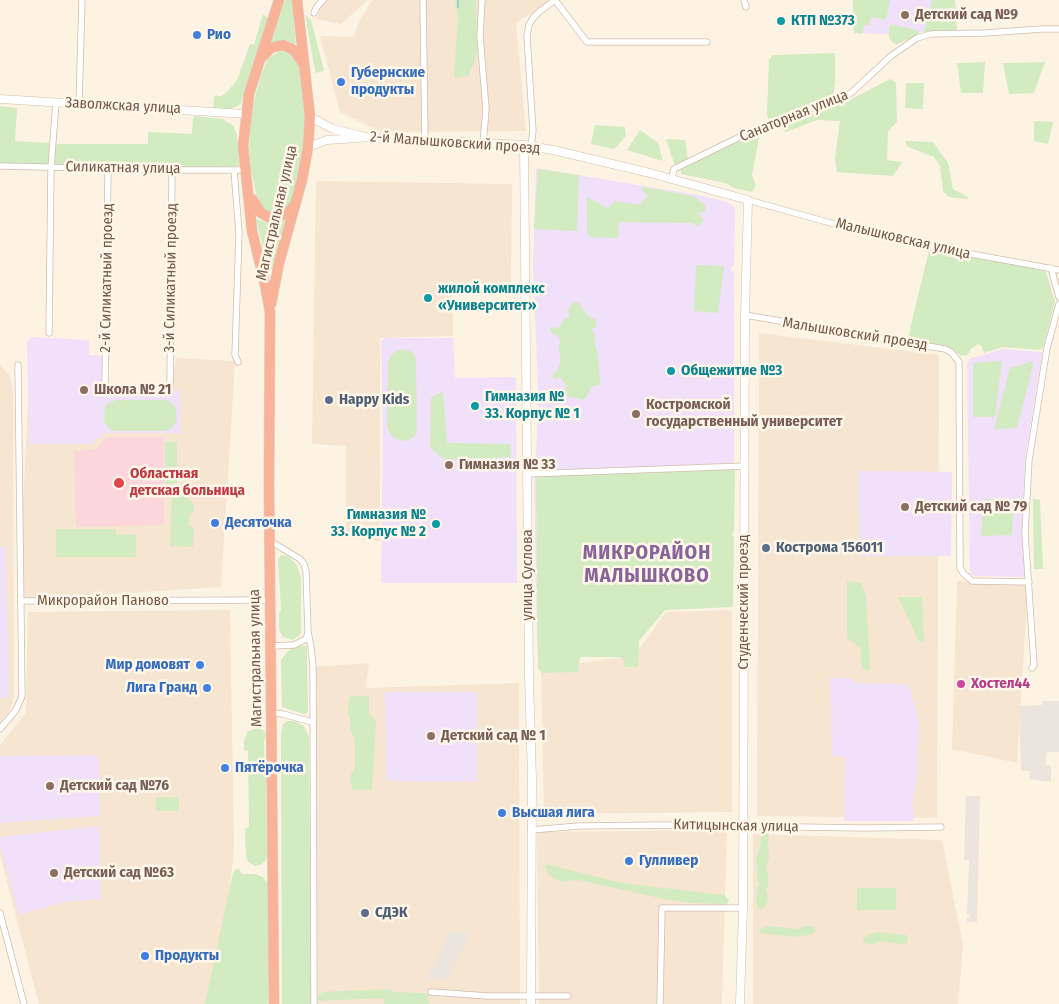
<!DOCTYPE html>
<meta charset="utf-8">
<style>
body{margin:0}
canvas{display:block;background:#fdf3e3}
</style>
<canvas width="1059" height="1004"></canvas>
<script>
const ctx = document.querySelector('canvas').getContext('2d');
ctx.lineJoin = 'round';
function fill(path, color) {
  ctx.fillStyle = color;
  ctx.fill(path, 'evenodd');
}
function shape(rows) {
  const path = new Path2D();
  for (const r of rows) {
    path.moveTo(r[0], r[1]);
    for (let i = 2; i < r.length; i += 2) path.lineTo(r[i], r[i + 1]);
  }
  return path;
}
function strokePath(path, color, width, dash) {
  ctx.strokeStyle = color;
  ctx.lineWidth = width;
  ctx.lineCap = dash ? 'butt' : 'round';
  ctx.setLineDash(dash || []);
  ctx.stroke(path);
}
function label(font, color, halo, rows, align = 'center') {
  ctx.font = font + ' "Fira Sans Condensed",sans-serif';
  ctx.lineWidth = 5;
  ctx.setLineDash([]);
  ctx.textBaseline = 'middle';
  ctx.strokeStyle = halo;
  ctx.fillStyle = color;
  for (const [text, x, y, turn = 0] of rows) {
    ctx.save();
    ctx.translate(x, y);
    ctx.rotate((+turn || 0) * Math.PI / 180);
    ctx.textAlign = isNaN(turn) ? turn : align;
    if (halo) ctx.strokeText(text, 0, 0);
    ctx.fillText(text, 0, 0);
    ctx.restore();
  }
}
fill(shape([
 [321,0,368,0,341,24,317,19],
 [372,0,552,0,516,23,526,131,381,132,340,112,320,36,354,37,358,23],
 [316,181,512,184,511,292,452,291,453,336,380,338,380,541,346,538,346,446,312,444],
 [759,333,939,355,937,818,757,816],
 [176,358,235,361,221,587,18,600,30,365,91,373,108,390,170,395],
 [0,365,10,376,13,392,14,697,10,710,0,723],
 [957,581,1028,584,1017,763,952,749],
 [230,610,234,848,218,1004,39,1004,0,855,0,745,26,713,28,612],
 [732,610,732,812,544,814,541,669,635,655,666,612],
 [369,663,366,688,519,683,520,1004,312,1004,314,667],
 [727,830,722,1004,539,1004,537,832],
 [753,834,942,840,963,945,958,1004,753,1004]
]), '#f5e5d1');
fill(shape([
 [1042,701,1059,701,1059,752,1047,752,1046,759,1046,766,1051,766,1051,782,1029,779,1030,771,1021,771,1019,706,1042,705],
 [966,796,980,796,977,922,967,922,967,917,970,917,971,915,967,914,969,860,964,860],
 [450,932,469,932,466,942,447,980,441,977,440,980,431,980,427,978]
]), '#ece5de');
fill(shape([
 [853,0,955,0,957,30,879,34,854,33],
 [536,168,698,195,727,202,734,207,735,212,734,266,732,266,731,271,734,271,734,463,661,466,664,601,619,649,537,649,534,470,537,441,538,388,533,265],
 [31,337,89,340,89,355,103,356,103,389,180,391,181,433,103,433,101,438,96,438,94,444,29,444,27,342],
 [384,338,453,338,455,378,516,377,517,583,381,583,383,426,381,342],
 [1003,349,1042,352,1042,355,1025,459,1022,534,1025,577,974,576,970,573,967,365,969,359],
 [858,471,952,472,951,556,860,556],
 [0,547,6,547,9,698,0,698],
 [830,678,852,678,855,683,905,684,910,689,919,721,917,780,913,797,914,821,844,821,845,757,832,756],
 [385,692,477,692,477,782,387,781],
 [98,755,100,816,0,823,0,756],
 [99,826,101,899,64,902,19,915,0,846,0,837]
]), '#f0e0f9');
fill(shape([
 [108,437,164,437,164,525,76,527,74,451,96,449]
]), '#fbd6da');
fill(shape([
 [285,0,292,0,296,43,294,45,270,44],
 [455,0,476,0,477,53,469,75,454,78,458,17],
 [853,0,890,0,886,20,871,17,869,25,864,25,862,34,854,33],
 [932,0,955,0,957,30,924,32],
 [263,14,268,18,267,22,241,103,238,106,229,109,213,108,214,96,221,96,227,92,237,80,250,44,254,45],
 [305,15,311,20,324,70,323,71,316,73,315,71],
 [891,24,919,31,919,35,897,44,893,43,889,37,889,29],
 [281,51,290,52,299,66,305,105,306,133,301,168,291,203,288,207,274,213,265,211,257,199,251,169,249,146,251,114,260,78,268,58],
 [835,53,835,83,833,97,772,120,768,118,767,115,769,60,773,55],
 [985,62,983,93,961,93,957,63],
 [1045,62,1034,93,1009,94,1003,63],
 [890,79,896,82,897,122,888,131,887,160,902,162,893,176,837,172,835,158,840,121,817,120,786,132,777,126,850,100],
 [906,83,924,83,923,109,905,108],
 [0,106,17,108,15,141,49,143,49,162,46,164,0,164],
 [195,116,222,119,233,125,237,135,239,166,191,168,58,165,54,162,55,147,57,144,148,144,148,132,192,134,193,118],
 [1034,121,1053,122,1048,144,1034,141],
 [595,125,625,127,626,136,614,149,591,144],
 [640,130,658,143,663,161,627,150],
 [756,132,759,134,759,138,752,175,756,185,752,192,734,188,725,183,681,174,681,168],
 [666,139,685,140,688,159,675,166],
 [905,141,933,142,948,163,953,189,968,197,967,199,949,197,943,192,940,166,934,157,908,147],
 [538,169,579,175,577,231,534,229],
 [643,187,693,196,706,206,705,212,697,213,704,220,699,226,691,223,619,222,618,238,590,237,587,233,587,197,608,208,615,201,639,205,648,196,642,190],
 [256,219,268,223,276,223,287,219,272,270,268,269],
 [929,250,1021,265,1046,272,1055,302,1043,348,1038,350,1003,347,984,353,981,345,978,344,971,349,967,355,962,356,947,346,912,340,909,337,911,325],
 [696,265,724,266,718,313,694,311],
 [574,302,579,303,587,315,596,320,596,326,592,330,596,337,594,341,598,355,600,385,594,386,590,389,587,396,583,400,564,395,561,392,567,387,561,377,556,379,552,378,554,373,557,371,560,364,560,352,558,350,561,340,557,335,551,333,550,329,553,327,558,328,565,319,570,317,568,309],
 [401,349,410,351,414,354,416,361,417,429,415,436,407,441,399,440,393,437,389,432,387,426,388,363,392,354],
 [1002,361,995,417,973,417,973,363],
 [1034,361,1017,428,994,429,1010,368],
 [443,391,447,443,510,444,511,457,445,460,430,448,431,398],
 [117,400,165,400,171,402,176,408,177,421,172,428,166,431,114,431,109,429,104,421,105,406,110,402],
 [165,442,177,442,177,484,165,484],
 [735,469,734,532,733,533,732,536,734,537,733,607,665,610,639,641,638,667,624,667,625,662,621,657,580,657,578,672,542,673,538,669,536,477],
 [172,495,185,495,194,505,194,510,190,515,189,525,194,529,193,547,170,546],
 [984,499,1014,500,1012,535,981,536],
 [1033,499,1040,500,1043,569,1034,569],
 [56,529,116,529,116,534,136,535,136,557,56,557],
 [281,555,288,556,296,564,301,577,301,632,300,635,293,640,283,637,279,630,279,613,281,609,278,560],
 [847,581,861,583,866,596,870,670,862,669,860,647,847,638],
 [898,597,922,597,924,643,919,641],
 [306,646,307,648,308,711,307,713,303,714,282,707,281,660,288,651,295,647],
 [355,696,369,696,369,713,376,722,372,790,353,789,350,782,351,774,355,769,355,739,350,730,350,718,348,714,349,697],
 [287,721,294,721,304,726,309,738,311,1004,282,1004,281,735,283,724],
 [258,728,263,730,266,734,264,742,265,772,266,776,267,859,262,864,255,866,248,862,246,856,245,829,249,826,248,751,244,750,244,741,248,731],
 [156,797,179,797,179,811,156,811],
 [765,830,769,834,768,844,769,857,766,869,768,875,768,885,766,889,768,897,766,906,761,910,758,907,756,902,757,887,760,884,758,881,756,859,761,842,760,832],
 [545,864,622,883,724,895,729,900,727,904,692,903,664,899,579,880,562,882,548,875],
 [240,869,241,874,256,874,263,877,268,884,268,1004,205,1004,233,873,235,870],
 [857,888,896,888,896,910,857,910],
 [770,926,798,929,806,926,812,926,816,930,813,934,796,937,759,933,762,928],
 [877,932,906,935,908,938,907,943,902,944,883,941,877,942,872,945,863,942,864,937],
 [389,989,393,992,424,993,428,996,429,1004,384,1004,383,998,316,1001,318,996,323,992]
]), '#d2ebc1');
strokePath(shape([
 [458,0,458,7]
]), '#9dcfd9', 2);
const street = shape([
 [423,0,425,141],
 [482,0,480,36,486,109,483,144],
 [555,0,587,42,707,42],
 [744,0,746,7],
 [314,13,316,8,323,0],
 [79,104,82,0],
 [531,146,533,131,527,36,529,25,533,18,539,12,555,0],
 [0,166,172,170,246,170],
 [234,170,239,233,235,355,238,362],
 [672,178,674,169,752,131,851,93,891,56,917,38,931,34,985,33,1042,29,1059,29],
 [748,200,852,229,928,246,1059,270],
 [1051,268,1059,297],
 [745,315,945,349,951,352,959,362,960,568,963,573,972,581,1029,582],
 [49,333,51,167,56,102],
 [170,385,172,170],
 [105,388,108,168],
 [527,474,745,466],
 [270,541,300,559,304,564,306,571,308,632,311,647,313,666,314,1004],
 [21,601,271,600],
 [271,646,294,645,306,639,308,633],
 [1032,668,1034,665,1025,533,1029,460,1047,348,1059,304],
 [272,713,283,714,312,722],
 [0,729,16,710,22,696,18,365],
 [531,830,579,826,663,825,865,828,941,827],
 [0,913,24,1004],
 [431,992,488,996,568,996],
 [660,1004,662,908,743,908]
]);
const secondary = shape([
 [0,99,246,114],
 [310,117,333,129,365,137,524,145,553,150,646,172,748,200,745,315,743,908,740,1004],
 [524,145,529,677,532,779,531,1004],
 [308,147,327,140,358,138]
]);
const highway = shape([
 [262,57,271,48,283,45,294,50,303,63],
 [252,199,261,213,268,217,282,215,288,212,294,206],
 [271,304,279,263,302,180,308,147,310,117,297,0],
 [274,1004,269,487,270,312,265,284,252,231,243,146,249,94,279,0]
]);
strokePath(street, '#d0bdac', 7);
strokePath(secondary, '#d3bda9', 9);
strokePath(highway, '#dbd4cf', 11);
strokePath(street, '#fff', 5.5);
strokePath(secondary, '#fff', 8);
strokePath(highway, '#f8b398', 10);
for (const [x, y, r, color] of [
 [905,15,5,"#8d6e63"],
 [781,21,5,"#0f9aa8"],
 [197,35,5,"#3f7fe0"],
 [341,82,5,"#3f7fe0"],
 [428,298,5,"#0f9aa8"],
 [671,371,5,"#0f9aa8"],
 [84,390,5,"#8d6e63"],
 [329,400,5,"#5c6f8a"],
 [475,406,5,"#0f9aa8"],
 [636,414,5,"#8d6e63"],
 [449,465,5,"#8d6e63"],
 [119,483,6,"#e0444e"],
 [905,507,5,"#8d6e63"],
 [215,523,5,"#3f7fe0"],
 [436,524,5,"#0f9aa8"],
 [766,548,5,"#5c6f8a"],
 [200,665,5,"#3f7fe0"],
 [961,684,5,"#d1479c"],
 [207,688,5,"#3f7fe0"],
 [431,736,5,"#8d6e63"],
 [225,768,5,"#3f7fe0"],
 [50,786,5,"#8d6e63"],
 [502,813,5,"#3f7fe0"],
 [629,861,5,"#3f7fe0"],
 [54,873,5,"#8d6e63"],
 [365,913,5,"#5c6f8a"],
 [145,956,5,"#3f7fe0"]
]) {
  const dot = new Path2D();
  dot.arc(x, y, r, 0, 2 * Math.PI);
  ctx.fillStyle = color;
  ctx.fill(dot);
  strokePath(dot, '#fff7ea', 2);
}
label('bold 15px', '#785e54', '#fff7ea', [
 ["Детский сад №9",915,15],
 ["Школа № 21",94,390],
 ["Костромской",646,405],
 ["государственный университет",646,422],
 ["Гимназия № 33",459,465],
 ["Детский сад № 79",915,507],
 ["Детский сад № 1",441,736],
 ["Детский сад №76",60,786],
 ["Детский сад №63",64,873]
], 'left');
label('bold 15px', '#0d838f', '#fff7ea', [
 ["КТП №373",791,21],
 ["жилой комплекс",438,289],
 ["«Университет»",438,306],
 ["Общежитие №3",681,371],
 ["Гимназия №",485,397],
 ["33. Корпус № 1",485,414],
 ["Гимназия №",426,515,"right"],
 ["33. Корпус № 2",426,532,"right"]
], 'left');
label('bold 15px', '#366cbe', '#fff7ea', [
 ["Рио",207,35],
 ["Губернские",351,73],
 ["продукты",351,90],
 ["Десяточка",225,523],
 ["Мир домовят",190,665,"right"],
 ["Лига Гранд",197,688,"right"],
 ["Пятёрочка",235,768],
 ["Высшая лига",512,813],
 ["Гулливер",639,861],
 ["Продукты",155,956]
], 'left');
label('15px', '#755948', '#fff7ea', [
 ["Заволжская улица",123,106,3],
 ["Санаторная улица",794,116,-22],
 ["2-й Малышковский проезд",455,143,4],
 ["Силикатная улица",123,168,1],
 ["Магистральная улица",277,213,-77],
 ["Малышковская улица",903,239,13],
 ["2-й Силикатный проезд",107,278,-89],
 ["3-й Силикатный проезд",171,278,-89],
 ["Малышковский проезд",855,334,9],
 ["улица Суслова",528,575,-90],
 ["Микрорайон Паново",103,601],
 ["Студенческий проезд",744,602,-90],
 ["Магистральная улица",256,658,-91],
 ["Китицынская улица",736,826,1]
]);
label('bold 15px', '#4e5e75', '#fff7ea', [
 ["Happy Kids",339,400],
 ["Кострома 156011",776,548],
 ["СДЭК",375,913]
], 'left');
label('bold 15px', '#be3a42', '#fff7ea', [
 ["Областная",130,474],
 ["детская больница",130,491]
], 'left');
label('bold 15px', '#b23c85', '#fff7ea', [
 ["Хостел44",971,684]
], 'left');
ctx.letterSpacing = '1px';
label('bold 20px', '#886499', '#fff7ea', [
 ["МИКРОРАЙОН",647,553],
 ["МАЛЫШКОВО",647,576]
]);
ctx.letterSpacing = '0px';
</script>
